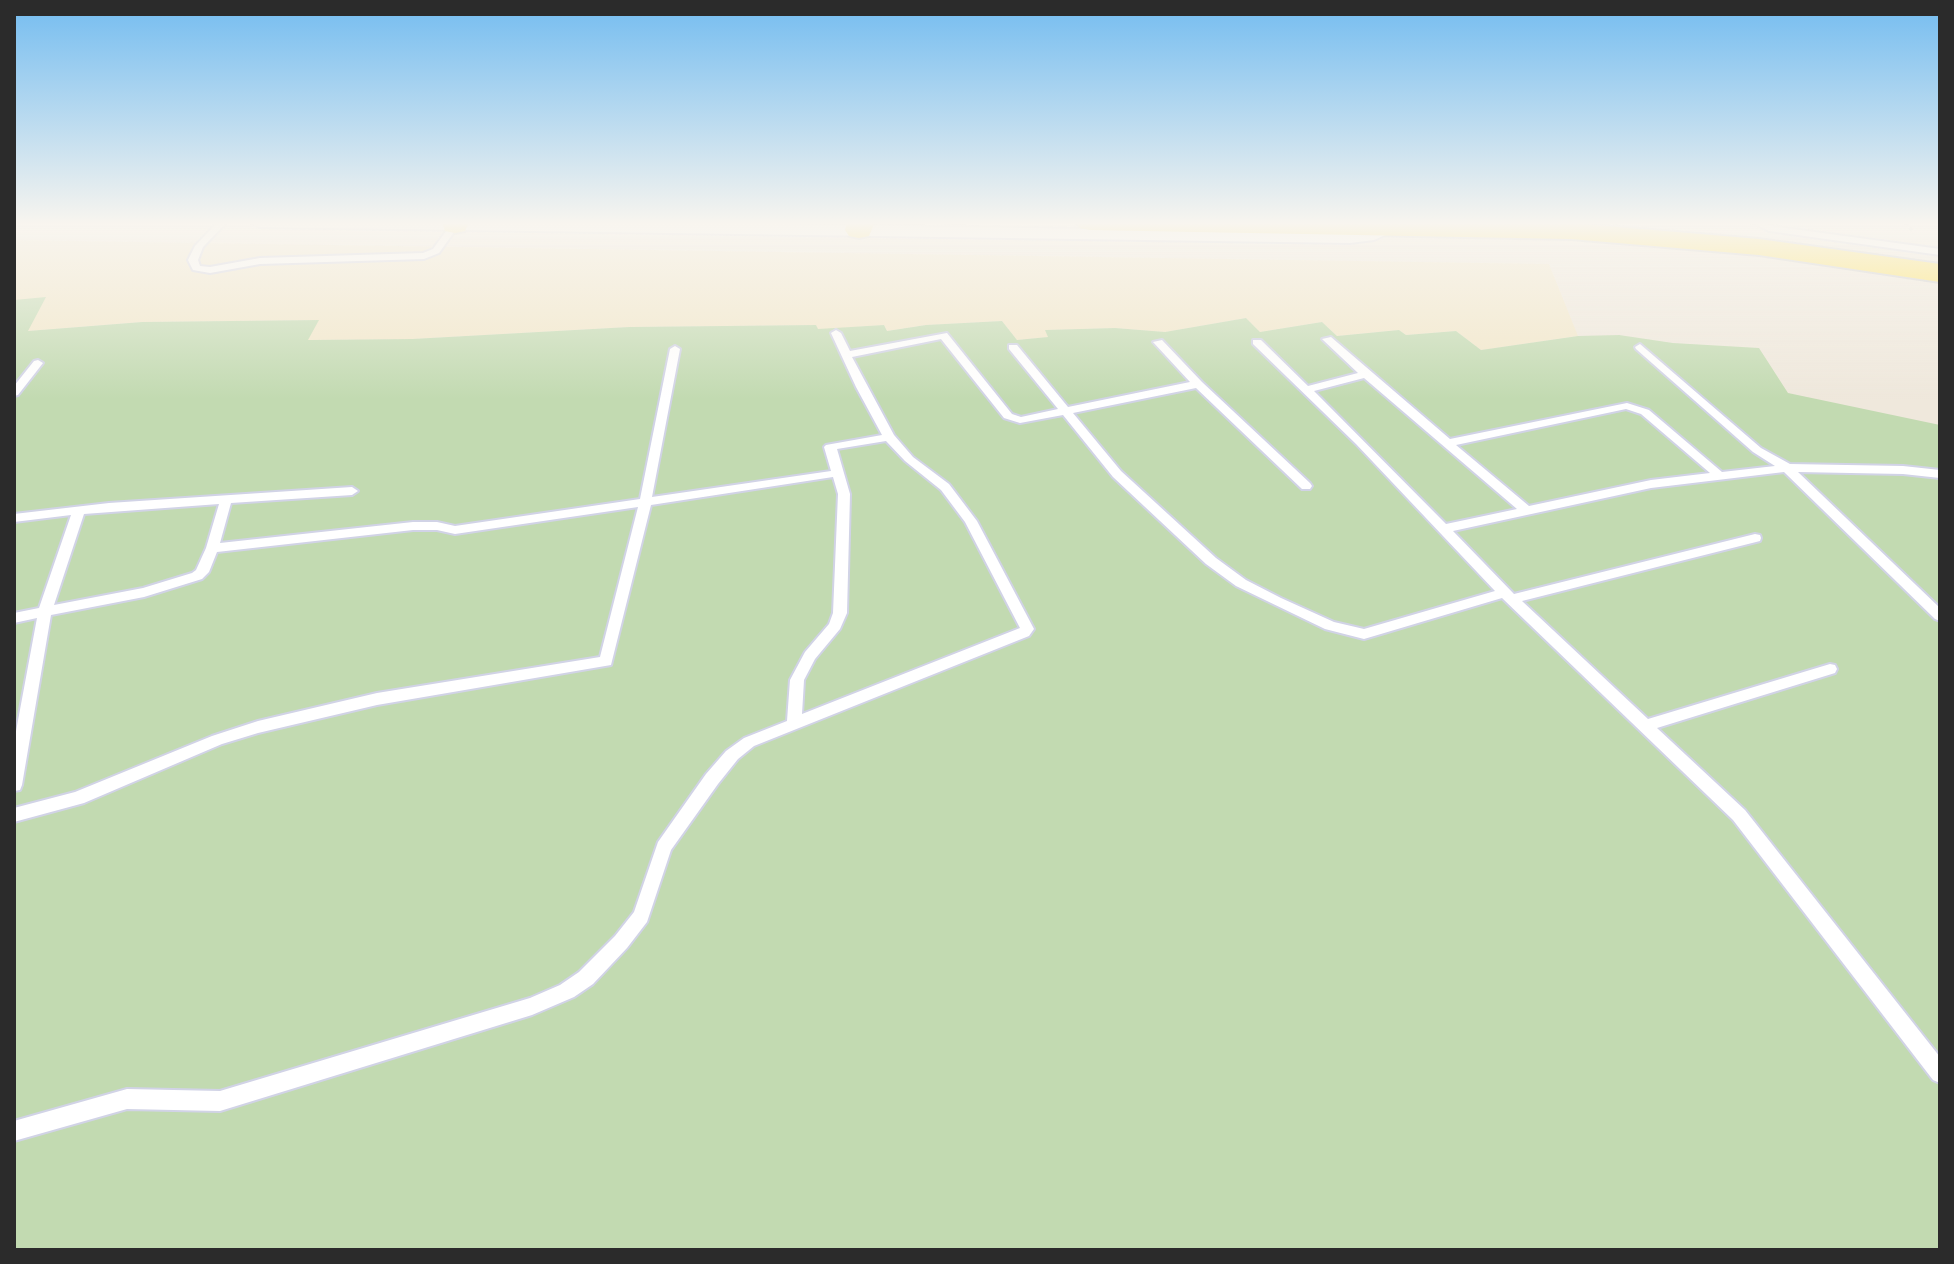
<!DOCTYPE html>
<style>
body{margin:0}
#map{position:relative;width:1954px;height:1264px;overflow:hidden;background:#efe8dc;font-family:"Fira Sans Condensed",sans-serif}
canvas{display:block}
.frame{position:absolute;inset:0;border:16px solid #2b2b2b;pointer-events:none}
</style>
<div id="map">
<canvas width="1954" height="1264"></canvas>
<div class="frame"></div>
</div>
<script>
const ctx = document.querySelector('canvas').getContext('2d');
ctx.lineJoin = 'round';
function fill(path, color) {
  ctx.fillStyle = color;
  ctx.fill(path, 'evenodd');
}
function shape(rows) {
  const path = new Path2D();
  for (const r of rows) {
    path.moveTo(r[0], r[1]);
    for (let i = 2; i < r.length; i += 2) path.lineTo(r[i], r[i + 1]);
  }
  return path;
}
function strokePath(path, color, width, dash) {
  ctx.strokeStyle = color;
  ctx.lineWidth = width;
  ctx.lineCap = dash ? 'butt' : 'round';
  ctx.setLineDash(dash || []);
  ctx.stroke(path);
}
fill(shape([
 [14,240,1549,264,1578,336,1481,350,1456,331,1406,335,1399,330,1337,336,1322,322,1260,332,1246,318,1165,332,1115,328,1046,330,1049,337,1017,340,1002,321,926,325,887,331,884,325,817,330,816,325,629,327,412,339,307,340,318,320,142,322,27,331,14,300]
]), '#f2e7c9');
fill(shape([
 [46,297,28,331,142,322,319,320,308,340,412,339,629,327,816,325,818,329,884,325,887,331,926,325,1002,321,1017,340,1048,337,1045,330,1115,328,1165,332,1246,318,1260,332,1322,322,1337,336,1399,330,1406,335,1456,331,1481,350,1578,336,1619,335,1673,343,1759,348,1788,393,1940,425,1940,1250,14,1250,14,300]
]), '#c2dab1');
const lane = shape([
 [218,222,227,222,203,247,198,260,200,266,210,267,260,258,423,253,433,249,452,223,459,225,439,253,424,259,260,264,210,273,193,270,188,260,195,246,218,222],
 [1751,222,1763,222,1771,226,1940,249,1940,255,1769,231,1751,222],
 [836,330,841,333,850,351,947,333,1012,414,1021,417,1058,409,1009,349,1009,345,1017,345,1068,407,1190,382,1153,342,1162,340,1202,382,1310,483,1312,486,1310,489,1302,489,1196,388,1073,413,1121,471,1216,558,1246,580,1281,598,1334,622,1364,629,1495,591,1356,444,1253,344,1253,340,1261,340,1308,386,1358,373,1322,339,1331,337,1450,439,1627,403,1649,410,1722,472,1775,466,1753,452,1636,349,1635,347,1640,344,1761,448,1790,464,1903,466,1940,470,1940,478,1903,474,1798,472,1940,608,1940,621,1935,619,1784,472,1651,488,1453,531,1514,594,1755,534,1760,535,1761,538,1760,541,1522,601,1648,719,1830,664,1835,665,1837,669,1835,673,1657,728,1745,810,1940,1057,1940,1083,1933,1080,1733,820,1502,598,1364,639,1325,629,1236,586,1206,564,1113,477,1063,415,1020,423,1004,418,941,339,852,357,894,435,913,457,949,484,977,521,1034,629,1029,636,754,746,738,759,718,784,671,850,647,922,627,948,593,984,574,997,532,1015,220,1111,127,1109,14,1141,14,1121,127,1089,220,1091,530,998,560,985,579,972,615,936,634,912,658,842,706,774,726,751,744,738,787,721,790,680,805,652,829,624,833,613,838,494,833,477,651,505,611,665,377,705,258,733,222,744,84,803,14,822,14,808,75,792,212,736,258,721,377,693,600,657,638,507,455,534,437,530,413,530,217,552,209,572,202,579,144,597,51,615,22,785,20,790,14,791,14,742,37,618,14,623,14,613,39,608,71,515,14,522,14,514,109,503,352,487,358,491,352,495,231,503,220,543,413,522,437,522,455,526,640,499,670,349,675,346,680,349,652,497,831,471,824,447,826,445,882,435,856,387,831,333,836,330],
 [1364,378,1517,509,1446,524,1314,391,1364,378],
 [1626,409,1641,414,1710,473,1651,480,1529,506,1456,445,1626,409],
 [886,441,905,461,941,490,965,522,1020,628,802,714,804,680,815,659,840,629,847,613,850,494,837,449,886,441],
 [219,504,206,548,196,570,192,573,143,588,54,605,84,514,219,504],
 [38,360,43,363,18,395,14,396,14,386,34,361,38,360]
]);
const street = shape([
 [251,222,649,222,1350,233,1391,222,1400,223,1403,227,1374,240,1350,243,259,227,251,222]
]);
const primary = shape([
 [442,222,469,222,465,231,455,233,445,231,442,222],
 [847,222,875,222,869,236,859,238,849,236,845,230,847,222],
 [1077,222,1571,223,1759,239,1940,264,1940,282,1759,255,1571,239,1090,230,1080,228,1077,222]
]);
strokePath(lane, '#d1d3e6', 4);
strokePath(street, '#d1d3e6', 4);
strokePath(primary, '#ccc', 4);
strokePath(shape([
 [1905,222,1914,233]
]), '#ccc', 3, [4, 3]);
fill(lane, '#fff');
fill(street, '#fff');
fill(primary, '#ffe250');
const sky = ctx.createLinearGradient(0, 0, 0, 399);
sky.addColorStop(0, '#73bcf0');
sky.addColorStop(0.56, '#f8f5ef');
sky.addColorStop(1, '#f8f5ef00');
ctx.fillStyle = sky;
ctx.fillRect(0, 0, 1954, 399);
</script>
